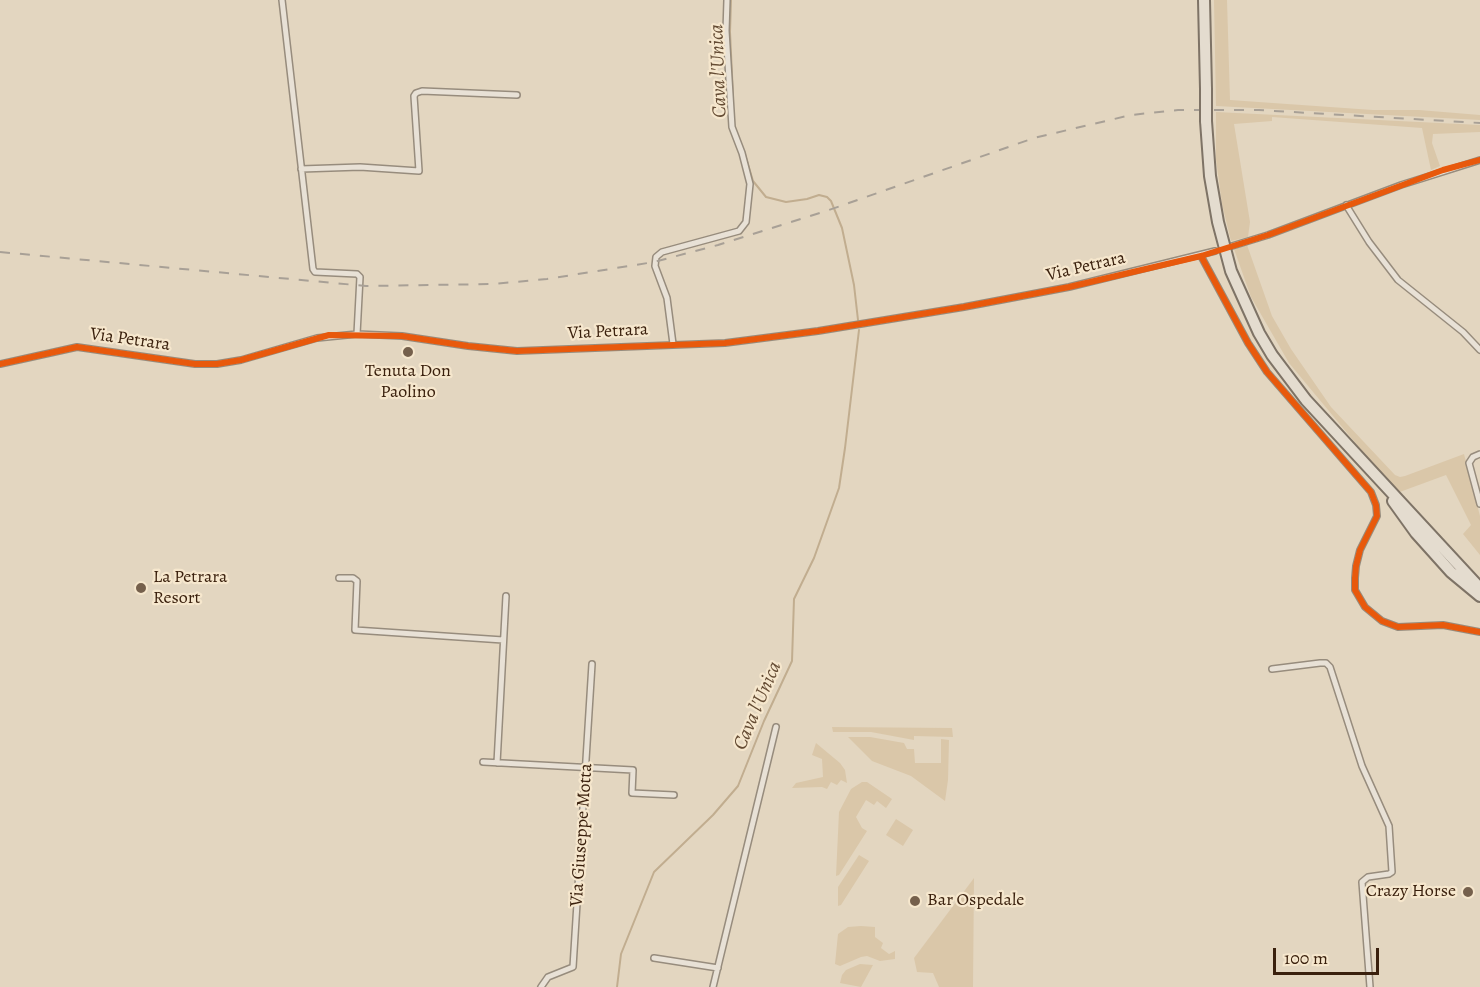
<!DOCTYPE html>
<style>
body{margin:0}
#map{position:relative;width:1480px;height:987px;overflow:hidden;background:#e3d6c0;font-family:Alegreya,serif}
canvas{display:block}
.scale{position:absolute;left:1273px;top:948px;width:106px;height:27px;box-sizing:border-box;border:3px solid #3a200d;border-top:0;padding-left:8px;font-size:18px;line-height:21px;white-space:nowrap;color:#3a200d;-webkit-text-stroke:4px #f6e7cd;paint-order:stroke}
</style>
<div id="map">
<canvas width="1480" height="987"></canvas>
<div class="scale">100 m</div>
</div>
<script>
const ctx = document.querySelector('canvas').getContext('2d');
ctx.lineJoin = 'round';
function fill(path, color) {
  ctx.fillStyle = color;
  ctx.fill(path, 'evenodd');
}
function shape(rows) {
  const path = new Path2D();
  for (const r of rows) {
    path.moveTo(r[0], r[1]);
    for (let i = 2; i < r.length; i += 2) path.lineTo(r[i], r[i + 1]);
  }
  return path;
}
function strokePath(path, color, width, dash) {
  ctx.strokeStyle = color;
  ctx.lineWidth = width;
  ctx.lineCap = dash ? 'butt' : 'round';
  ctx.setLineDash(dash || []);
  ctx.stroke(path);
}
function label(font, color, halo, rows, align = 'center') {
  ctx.font = font + ' Alegreya,serif';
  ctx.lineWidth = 4.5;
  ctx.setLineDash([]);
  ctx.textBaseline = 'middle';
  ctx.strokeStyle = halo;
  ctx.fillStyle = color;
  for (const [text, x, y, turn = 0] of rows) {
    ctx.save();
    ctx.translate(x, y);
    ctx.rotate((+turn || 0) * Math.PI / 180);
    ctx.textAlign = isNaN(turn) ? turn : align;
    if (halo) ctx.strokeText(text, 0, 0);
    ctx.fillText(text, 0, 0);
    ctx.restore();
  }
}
fill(shape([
 [1214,0,1227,0,1230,100,1373,110,1419,110,1480,115,1480,120,1216,106],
 [1216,112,1480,125,1480,132,1433,134,1432,143,1440,166,1431,170,1422,128,1272,117,1272,121,1234,124,1250,222,1248,237,1231,241,1222,204,1216,159],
 [1247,245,1272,316,1291,349,1331,407,1395,475,1400,477,1405,476,1464,454,1480,516,1480,555,1463,534,1471,525,1446,475,1397,493,1289,363,1251,297,1234,249],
 [832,727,952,728,953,737,914,736,914,740,871,732,833,732],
 [848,737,870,737,904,743,907,749,914,749,915,763,941,763,941,739,949,740,948,780,945,801,911,776,872,761],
 [816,743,840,763,845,770,847,783,841,780,837,785,831,782,827,789,822,787,792,788,796,783,823,777,822,759,812,755],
 [862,782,867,782,892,799,886,808,877,801,874,805,866,800,856,817,862,828,867,831,839,875,836,876,839,812,851,789],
 [896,819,913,830,903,846,886,835],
 [859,855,869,861,841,905,838,906,838,887],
 [974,878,973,987,939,987,933,973,917,972,914,958],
 [861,926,875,927,875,937,883,943,881,948,889,954,895,951,895,959,880,961,867,956,861,957,840,966,835,964,838,934,848,927],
 [860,964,873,965,861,987,840,983,842,975,846,970]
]), '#dac7a9');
strokePath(shape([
 [731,0,730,32,733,96],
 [744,151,753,181,766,197,786,202,807,199,819,195,827,197,831,201,842,228,854,285,858,320],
 [617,987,621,954,654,872,713,815,738,786,764,721,792,661,794,599,814,558,839,488,845,448,859,330]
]), '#c1ad8f', 2);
const minor = shape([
 [282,0,313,269,315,272,357,274,360,277,357,334],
 [301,169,360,167,419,171,414,96,416,93,422,91,517,95],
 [1346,205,1369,242,1398,280,1463,332,1480,350],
 [1232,246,1268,235,1401,185,1480,160],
 [1201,256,1248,343,1267,372,1371,492,1376,505,1377,516,1360,550,1356,566,1355,578,1355,590,1365,607,1382,621,1398,627,1443,625,1480,632],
 [673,344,667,298,655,266,656,257,662,252,739,231,746,222,750,184,742,153,732,127,726,31,727,0],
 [0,364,77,347,195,364,217,364,241,360,317,338,357,334,402,336,468,346,517,351,725,343,818,331,964,307,1069,287,1215,251],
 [1480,454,1473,457,1469,463,1480,504],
 [339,578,353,578,357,581,355,630,503,640],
 [1272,669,1320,663,1326,663,1330,667,1362,766,1389,826,1392,872,1389,874,1368,877,1362,882,1370,987],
 [483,762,633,770,632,793,674,795],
 [497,763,506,596],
 [654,958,718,968],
 [541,987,548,977,573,967,592,664],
 [713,987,776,727]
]);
const motorway = shape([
 [1204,0,1206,89],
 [1206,121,1210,176,1218,222,1231,271,1259,333,1272,355,1306,400,1480,588],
 [1393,501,1416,533,1451,572,1480,596]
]);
strokePath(minor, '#978c7d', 8);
strokePath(motorway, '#7e7366', 14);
strokePath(minor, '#e8e1d6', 5);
strokePath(motorway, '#e4dccf', 10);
strokePath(shape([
 [0,252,366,286,493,284,547,279,654,262,718,245,829,210,1034,138,1131,115,1178,110,1259,110,1480,123]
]), '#a8a096', 2, [10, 10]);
const motorwayBridge = shape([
 [1206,89,1206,121]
]);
strokePath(motorwayBridge, '#7e7366', 14, []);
strokePath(motorwayBridge, '#e4dccf', 10);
strokePath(shape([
 [1201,256,1248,343,1267,372,1371,492,1376,505,1377,516,1360,550,1356,566,1355,578,1355,590,1365,607,1382,621,1398,627,1443,625,1480,632],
 [0,364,77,347,195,364,217,364,241,360,329,335,402,336,468,346,517,351,725,343,818,331,964,307,1069,287,1201,256,1268,235,1443,170,1480,160]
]), '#e8590c', 6);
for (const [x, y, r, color] of [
 [408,352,6,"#75604c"],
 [141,588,6,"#75604c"],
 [1468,892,6,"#75604c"],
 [915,901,6,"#75604c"]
]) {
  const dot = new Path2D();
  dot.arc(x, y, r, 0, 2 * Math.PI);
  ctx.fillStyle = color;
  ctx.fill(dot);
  strokePath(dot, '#f6e7cd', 2);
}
label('18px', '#3a200d', '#f6e7cd', [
 ["Via Petrara",1086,267,-13],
 ["Via Petrara",608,332,-3],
 ["Via Petrara",130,340,8],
 ["Via Giuseppe Motta",582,835,-86]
]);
label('18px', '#3a200d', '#f6e7cd', [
 ["Tenuta Don",408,372,"center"],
 ["Paolino",408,393,"center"],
 ["La Petrara",153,578],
 ["Resort",153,599],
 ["Crazy Horse",1456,892,"right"],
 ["Bar Ospedale",927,901]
], 'left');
label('italic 20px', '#644b33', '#f6e7cd', [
 ["Cava l'Unica",719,71,-92],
 ["Cava l'Unica",758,706,-67]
]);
</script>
